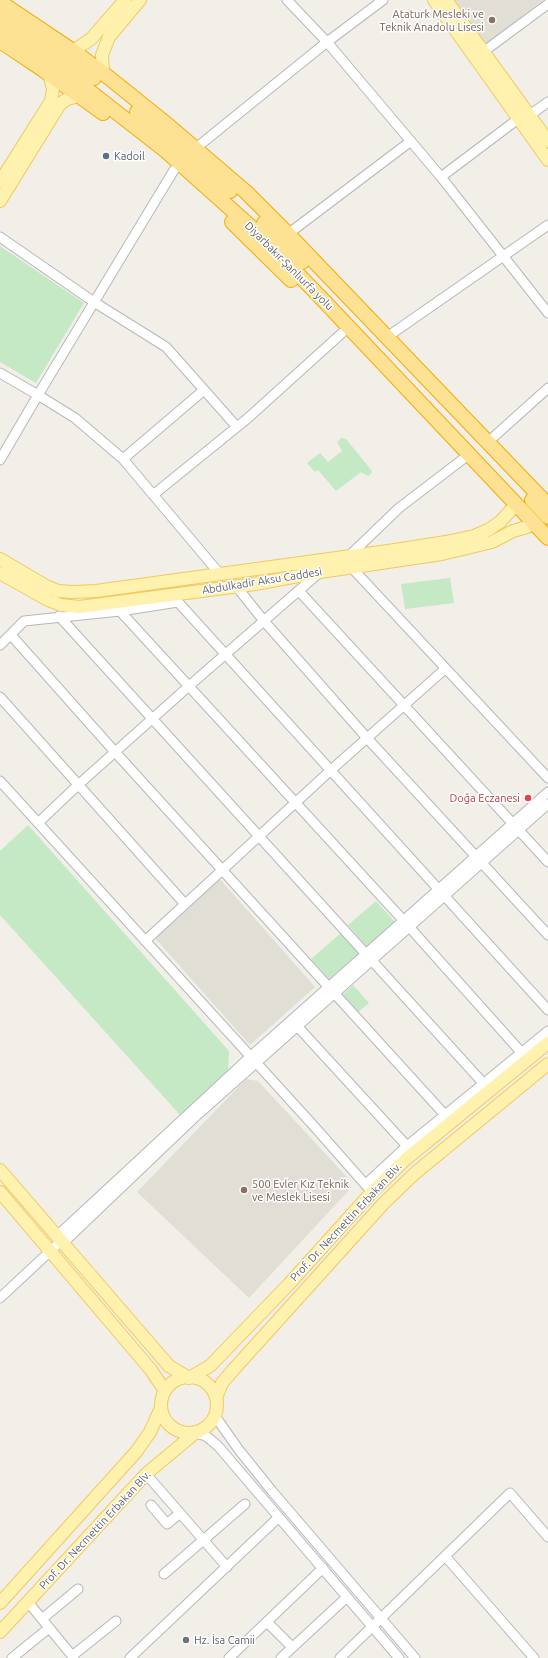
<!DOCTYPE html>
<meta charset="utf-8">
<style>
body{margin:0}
canvas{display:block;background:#f1efe8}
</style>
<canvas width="548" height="1658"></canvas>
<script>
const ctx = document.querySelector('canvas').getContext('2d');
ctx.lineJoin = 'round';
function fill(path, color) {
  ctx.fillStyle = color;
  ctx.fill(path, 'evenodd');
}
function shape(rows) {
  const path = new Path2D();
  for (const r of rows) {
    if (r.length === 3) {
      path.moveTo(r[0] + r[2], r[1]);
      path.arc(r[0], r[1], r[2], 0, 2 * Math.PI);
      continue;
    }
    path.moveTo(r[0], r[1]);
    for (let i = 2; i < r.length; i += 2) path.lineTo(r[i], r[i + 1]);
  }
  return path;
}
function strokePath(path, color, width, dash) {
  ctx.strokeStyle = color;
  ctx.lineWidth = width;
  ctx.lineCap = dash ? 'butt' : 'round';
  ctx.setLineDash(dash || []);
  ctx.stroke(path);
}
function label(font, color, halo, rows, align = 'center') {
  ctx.font = font + ' Ubuntu,sans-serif';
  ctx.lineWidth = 3;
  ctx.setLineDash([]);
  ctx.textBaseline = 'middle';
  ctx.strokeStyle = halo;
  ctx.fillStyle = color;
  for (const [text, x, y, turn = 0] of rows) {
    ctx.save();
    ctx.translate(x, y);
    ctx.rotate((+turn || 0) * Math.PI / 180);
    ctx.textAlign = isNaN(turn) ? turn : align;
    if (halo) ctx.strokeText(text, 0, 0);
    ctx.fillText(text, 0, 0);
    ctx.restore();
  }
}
fill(shape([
 [453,0,543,0,487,43,481,41],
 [219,878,315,987,250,1045,154,937],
 [246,1079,258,1081,346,1176,351,1188,249,1298,137,1192]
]), '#e1ded6');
fill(shape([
 [0,246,84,303,36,383,0,362],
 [341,438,346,439,372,471,371,474,368,476,361,472,336,491,318,470,315,472,307,463,320,453,328,462,342,451,337,442],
 [450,578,454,603,405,609,401,584],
 [28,825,229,1051,228,1072,181,1116,0,915,0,851],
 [376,901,395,922,367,947,348,925],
 [341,933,359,953,329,979,311,959],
 [353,985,369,1003,357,1013,341,996]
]), '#c5e8c5');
const minor = shape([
 [287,0,327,42,441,177,548,313],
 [483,52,548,4],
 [530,115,548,102],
 [196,148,327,42,383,0],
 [174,170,38,395,75,418,123,459,219,573],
 [441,177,518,119],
 [288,234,411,141],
 [0,237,94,302,166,347,237,427],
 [387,337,548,225],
 [0,373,38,395,0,460],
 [488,442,548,388],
 [123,459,204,390],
 [153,495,248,418,342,333],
 [350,555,399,508,463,459],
 [352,568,548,778],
 [236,586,264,621,367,738,548,935],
 [299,591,548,862],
 [119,607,120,611,403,920,521,1052],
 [59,616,484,1084],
 [11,635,115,752,445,1115],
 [0,645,24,621,120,611,178,602,548,1010],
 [0,697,184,903],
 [0,781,312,1124,372,1192],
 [38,823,78,785,189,686,320,572],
 [145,941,331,770,445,669],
 [298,1027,407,1146],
 [366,1184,407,1146,548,1031],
 [57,1236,251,1056,548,792],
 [63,1243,194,1118,548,804],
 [0,1298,61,1241],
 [215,1416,239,1450,272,1491,415,1658],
 [195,1433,206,1436,218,1446,399,1658],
 [146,1474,227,1567],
 [151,1505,167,1524,180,1513],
 [445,1556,534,1658],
 [164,1574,245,1504],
 [28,1602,74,1658],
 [42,1619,78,1589],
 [267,1622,292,1647],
 [72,1656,116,1621],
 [12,1658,49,1628],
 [130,1658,279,1517],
 [229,1658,323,1568],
 [281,1658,347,1597],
 [340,1658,510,1493,548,1537]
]);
const major = shape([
 [434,0,548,160],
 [446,0,548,141],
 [73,51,91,39,125,0],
 [103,73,102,55,109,37,140,0],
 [0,182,51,101,53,89,49,74],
 [0,201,60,104,67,99,80,96],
 [0,559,46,586,58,591,73,592,96,591,395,550,446,542,474,536,488,530,500,522,511,510],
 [0,573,48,600,61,605,79,607,255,584,320,572,442,554,492,542,513,531,527,527],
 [0,1170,169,1366,189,1378,210,1366,289,1284,372,1192,406,1159,548,1043],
 [0,1192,151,1370,165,1391],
 [189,1405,28],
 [216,1398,222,1383,234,1369,383,1204,414,1174,548,1064],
 [0,1603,136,1452,150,1432,161,1408],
 [0,1632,146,1474,195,1433]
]);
const highway = shape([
 [0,2,73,51,103,73,169,126,246,192,288,234,548,505],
 [0,15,94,78],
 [0,27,56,65,166,151,260,235,324,301,548,538],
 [0,41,42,69,103,113],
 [137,112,230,191],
 [232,222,291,280],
 [264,223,302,262],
 [532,500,548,517]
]);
strokePath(minor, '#b5b8bc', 11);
strokePath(major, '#f2c960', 14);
strokePath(highway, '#f9ab00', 16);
strokePath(minor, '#fff', 9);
strokePath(major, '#fff2af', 12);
strokePath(highway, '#fde293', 14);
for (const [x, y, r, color] of [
 [492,20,4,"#8d6e63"],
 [106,156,4,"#5c6f8a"],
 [528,798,4,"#e0444e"],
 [244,1190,4,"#8d6e63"],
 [186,1640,4,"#6b7280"]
]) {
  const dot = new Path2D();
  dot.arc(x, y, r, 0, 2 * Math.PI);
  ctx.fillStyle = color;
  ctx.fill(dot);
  strokePath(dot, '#fff', 1.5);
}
label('11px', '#785e54', '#fff', [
 ["Ataturk Mesleki ve",484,14],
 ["Teknik Anadolu Lisesi",484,27],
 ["500 Evler Kız Teknik",252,1184,"left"],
 ["ve Meslek Lisesi",252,1197,"left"]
], 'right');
label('11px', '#4e5e75', '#fff', [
 ["Kadoil",114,156]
], 'left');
label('11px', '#5f6368', '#fff', [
 ["Diyarbakır-Şanlıurfa yolu",289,266,45],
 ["Abdulkadir Aksu Caddesi",262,581,-9],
 ["Prof. Dr. Necmettin Erbakan Blv.",346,1222,-47],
 ["Prof. Dr. Necmettin Erbakan Blv.",95,1530,-47]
]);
label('11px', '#be3a42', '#fff', [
 ["Doğa Eczanesi",520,798]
], 'right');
label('11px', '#5b616d', '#fff', [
 ["Hz. İsa Camii",194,1640]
], 'left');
</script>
